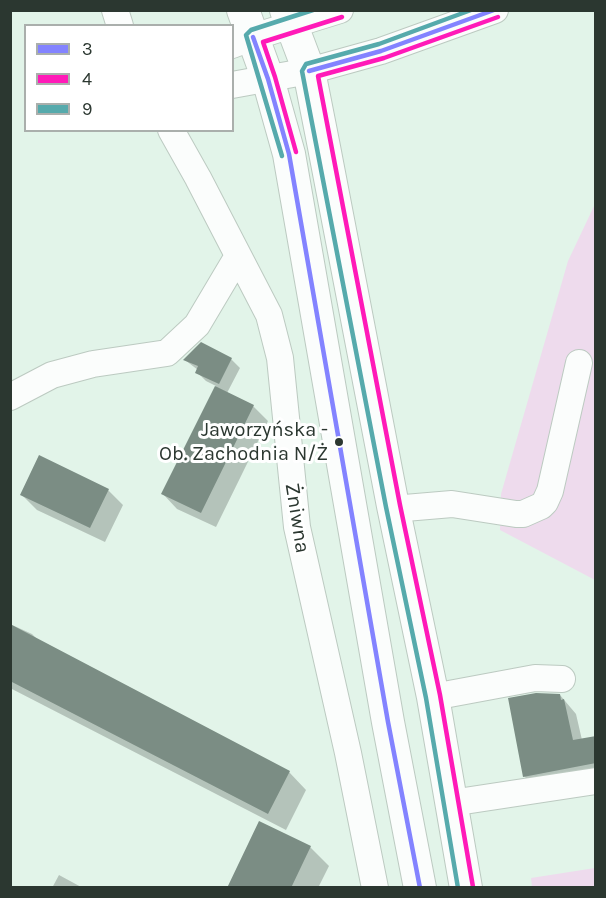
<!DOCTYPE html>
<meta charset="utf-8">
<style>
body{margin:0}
#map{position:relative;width:606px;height:898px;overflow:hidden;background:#e2f4e9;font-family:Karla,sans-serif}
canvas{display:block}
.frame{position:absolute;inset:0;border:12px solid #2b3730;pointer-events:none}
.legend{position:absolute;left:24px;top:24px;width:210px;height:108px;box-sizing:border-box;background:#fff;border:2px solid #aaafac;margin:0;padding:8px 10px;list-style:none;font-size:18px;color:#2b3730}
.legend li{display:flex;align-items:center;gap:12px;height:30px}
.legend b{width:30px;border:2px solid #aaafac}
</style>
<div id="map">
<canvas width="606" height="898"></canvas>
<div class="frame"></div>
<ul class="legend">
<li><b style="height:8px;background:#8383ff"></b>3</li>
<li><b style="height:8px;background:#ff1ab8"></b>4</li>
<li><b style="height:8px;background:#56aaac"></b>9</li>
</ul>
</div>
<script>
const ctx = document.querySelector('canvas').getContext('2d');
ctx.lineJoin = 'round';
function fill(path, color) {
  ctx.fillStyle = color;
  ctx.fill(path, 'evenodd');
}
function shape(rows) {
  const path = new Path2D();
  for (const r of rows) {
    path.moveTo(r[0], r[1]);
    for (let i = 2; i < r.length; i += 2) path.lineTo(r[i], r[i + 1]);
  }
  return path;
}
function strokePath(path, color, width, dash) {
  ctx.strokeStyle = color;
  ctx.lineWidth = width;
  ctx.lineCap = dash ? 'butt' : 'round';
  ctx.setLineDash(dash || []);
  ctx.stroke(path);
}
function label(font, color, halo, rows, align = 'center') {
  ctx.font = font + ' Karla,sans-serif';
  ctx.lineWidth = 6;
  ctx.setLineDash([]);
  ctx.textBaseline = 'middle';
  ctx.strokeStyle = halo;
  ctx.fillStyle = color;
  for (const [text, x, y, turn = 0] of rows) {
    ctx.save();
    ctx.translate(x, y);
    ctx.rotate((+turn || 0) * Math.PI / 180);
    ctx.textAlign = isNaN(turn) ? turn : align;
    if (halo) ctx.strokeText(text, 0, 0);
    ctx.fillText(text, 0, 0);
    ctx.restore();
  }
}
fill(shape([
 [595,204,595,580,500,530,501,494,568,261],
 [595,868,595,887,532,887,531,878]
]), '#eedbed');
fill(shape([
 [231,359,240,368,227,393,253,406,268,421,216,527,177,509,163,494,216,386,206,381,197,372,198,370,185,360],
 [108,490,123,505,105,542,37,510,22,495],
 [10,624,32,634,38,640,289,772,306,790,286,830,10,688],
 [560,695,576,714,582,740,596,737,596,778,537,789,524,776],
 [310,847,329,866,318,888,228,888],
 [59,875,83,888,52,888]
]), '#0003');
fill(shape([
 [201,342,232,358,219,384,195,373,198,366,183,360],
 [215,386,254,405,201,513,161,494],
 [39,455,109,489,90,528,20,495],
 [10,624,290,771,268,814,10,681],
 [536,693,560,694,561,700,564,699,573,740,596,736,596,763,523,777,508,698],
 [259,821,311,846,291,888,227,888]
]), '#7b8d84');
const minor = shape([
 [115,10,120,26],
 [232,45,253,37,340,10],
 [232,85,309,71,381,51,495,10],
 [171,130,198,178,269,315,280,358,297,527,348,753,375,888],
 [10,397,52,375,93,364,167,353,197,325,238,256],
 [393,509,452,504,516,514,523,514,541,506,545,502,550,491,579,363],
 [433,697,535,678,562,679],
 [451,803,596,781]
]);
const major = shape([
 [243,10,268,79,289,154,388,722,420,888],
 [286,10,309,71,324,147,393,506,433,697,466,888]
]);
strokePath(minor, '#bccac1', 28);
strokePath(major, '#bccac1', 34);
strokePath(minor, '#fbfdfc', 26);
strokePath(major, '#fbfdfc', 32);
strokePath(shape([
 [253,37,268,79,289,154,388,722,420,888],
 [309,71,381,51,494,10]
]), '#8383ff', 4.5);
strokePath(shape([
 [296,152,275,77,263,42,342,17],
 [473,887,440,695,400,505,318,76,384,58,498,17]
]), '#ff1ab8', 4.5);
strokePath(shape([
 [282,156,246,35,251,30,313,10],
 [458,888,426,698,386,507,302,71,306,64,379,44,471,10]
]), '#56aaac', 4.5);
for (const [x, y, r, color] of [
 [339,442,5,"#2b3730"]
]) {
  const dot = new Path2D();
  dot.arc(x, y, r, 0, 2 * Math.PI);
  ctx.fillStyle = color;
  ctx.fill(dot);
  strokePath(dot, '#fff', 2);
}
label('20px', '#2b3730', '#fff', [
 ["Jaworzyńska -",328,430],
 ["Ob. Zachodnia N/Ż",328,454]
], 'right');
label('21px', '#2b3730', '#fff', [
 ["Żniwna",297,518,81]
]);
</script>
